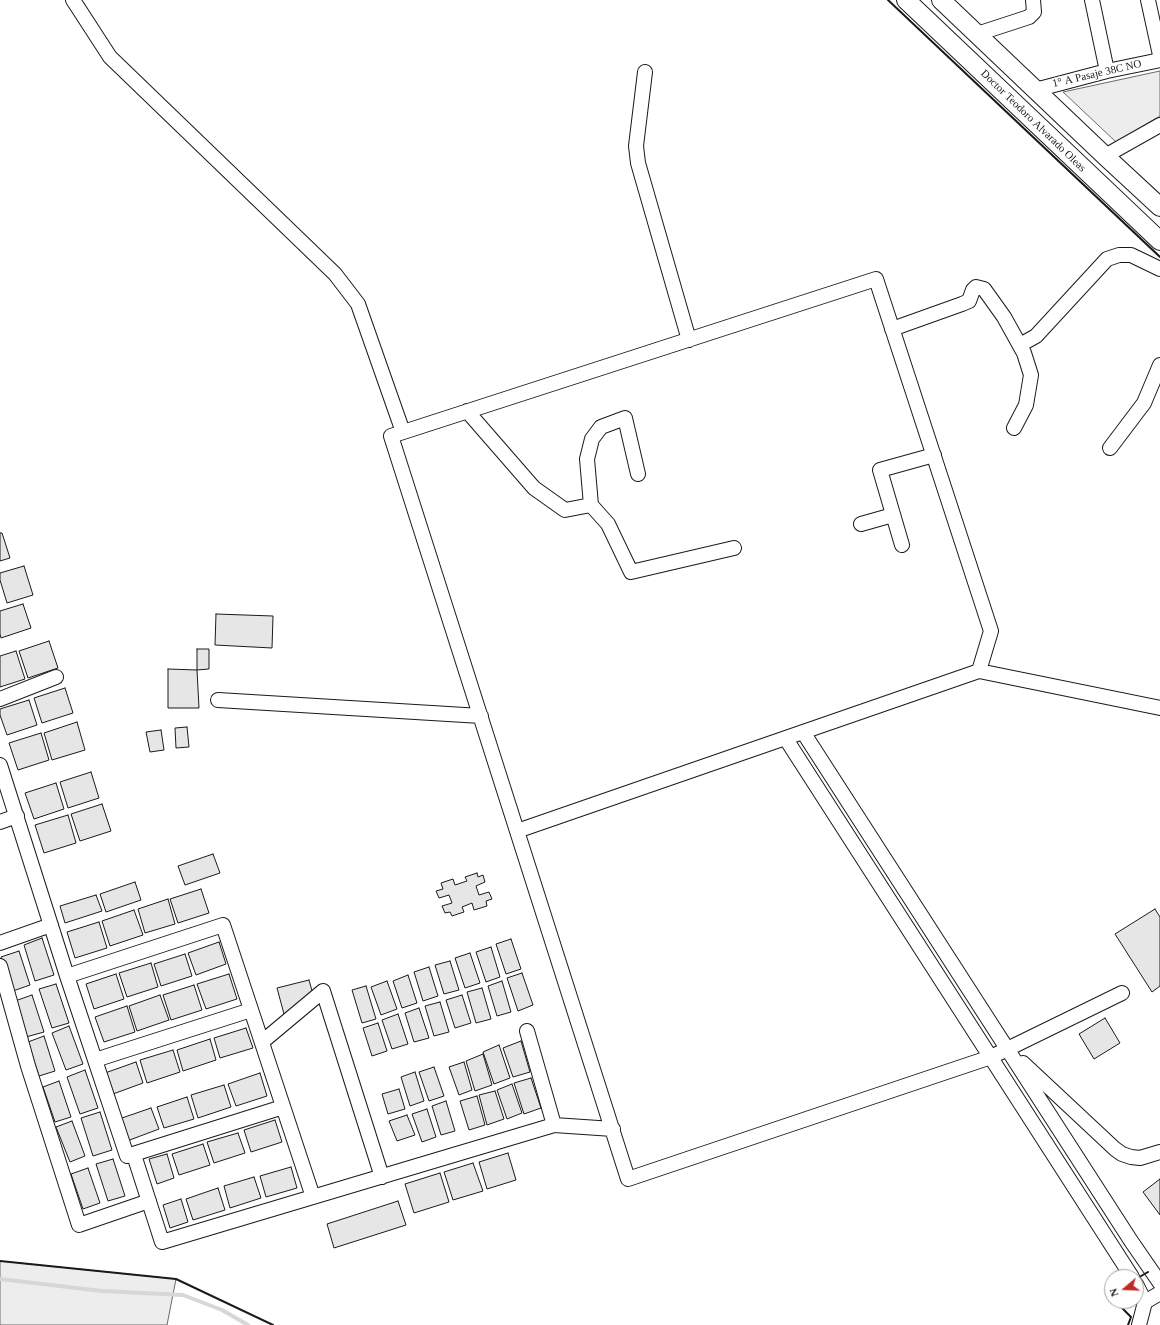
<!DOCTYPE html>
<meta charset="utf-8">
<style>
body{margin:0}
#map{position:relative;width:1160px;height:1325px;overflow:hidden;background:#fff;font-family:Georgia,serif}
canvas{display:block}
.north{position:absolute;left:1104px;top:1269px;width:40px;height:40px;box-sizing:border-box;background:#fff;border:1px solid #a3a3a3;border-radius:50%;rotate:251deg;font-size:11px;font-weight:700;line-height:16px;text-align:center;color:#1a1a1a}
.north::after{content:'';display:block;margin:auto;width:14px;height:18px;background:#c62828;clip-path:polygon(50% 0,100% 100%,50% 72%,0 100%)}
</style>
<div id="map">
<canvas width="1160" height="1325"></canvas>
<div class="north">N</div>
</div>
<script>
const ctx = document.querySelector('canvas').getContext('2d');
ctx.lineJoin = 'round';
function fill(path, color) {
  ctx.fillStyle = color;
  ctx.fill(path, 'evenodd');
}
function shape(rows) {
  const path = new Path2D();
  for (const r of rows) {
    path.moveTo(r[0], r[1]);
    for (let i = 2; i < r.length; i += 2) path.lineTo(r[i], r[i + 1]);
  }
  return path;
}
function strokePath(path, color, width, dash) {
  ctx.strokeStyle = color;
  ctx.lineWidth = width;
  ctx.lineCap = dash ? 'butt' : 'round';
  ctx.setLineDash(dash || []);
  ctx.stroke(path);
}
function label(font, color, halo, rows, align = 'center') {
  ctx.font = font + ' Georgia,serif';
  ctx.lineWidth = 3;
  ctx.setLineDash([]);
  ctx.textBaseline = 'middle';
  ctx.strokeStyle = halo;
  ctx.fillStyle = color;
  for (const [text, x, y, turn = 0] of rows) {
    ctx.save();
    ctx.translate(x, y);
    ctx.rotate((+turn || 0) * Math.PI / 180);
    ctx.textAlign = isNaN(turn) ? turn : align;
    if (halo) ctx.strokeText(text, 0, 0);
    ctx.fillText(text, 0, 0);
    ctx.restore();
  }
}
const built = shape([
 [1160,71,1160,116,1116,142,1063,92,1160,71],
 [0,1261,176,1279,167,1325,0,1325,0,1261]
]);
fill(built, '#ededed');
strokePath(built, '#6a6a6a', 1);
strokePath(shape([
 [0,1279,102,1291,183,1295,222,1310,248,1325]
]), '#d7d7d7', 4);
const building = shape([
 [0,533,2,533,10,558,0,561,0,533],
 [24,566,33,595,7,603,0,580,0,573,24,566],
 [23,604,31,628,1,638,0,634,0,611,23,604],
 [216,614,273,616,272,648,215,645,216,614],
 [49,641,58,668,28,678,19,651,49,641],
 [197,649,209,649,209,669,197,670,197,649],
 [16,651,25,679,0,687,0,656,16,651],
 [168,669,197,670,199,708,168,708,168,669],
 [65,688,73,713,42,723,34,698,65,688],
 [29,700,37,725,7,735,0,715,0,709,29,700],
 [77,722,85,750,52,760,44,733,77,722],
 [187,727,189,747,176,748,175,728,187,727],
 [161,730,164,750,150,752,146,732,161,730],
 [41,733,49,760,18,770,9,743,41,733],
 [91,772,99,798,68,808,60,782,91,772],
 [56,783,64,809,34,819,25,793,56,783],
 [102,804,111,831,80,841,71,814,102,804],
 [68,815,76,843,44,853,35,825,68,815],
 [213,854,220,873,185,885,178,866,213,854],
 [477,873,478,877,483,875,485,882,476,886,479,895,489,892,492,899,486,901,487,906,474,910,472,903,462,907,464,912,452,916,450,912,445,913,442,906,452,903,449,895,439,898,436,891,443,889,441,883,453,879,455,885,467,881,465,877,477,873],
 [135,882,141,900,106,912,100,894,135,882],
 [201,889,209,913,178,923,170,899,201,889],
 [96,895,102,911,65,923,60,906,96,895],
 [168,899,175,924,145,933,138,909,168,899],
 [1155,909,1160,917,1160,986,1152,992,1115,934,1155,909],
 [134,910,143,935,110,946,102,921,134,910],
 [99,922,107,948,75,958,67,932,99,922],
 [42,938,54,975,35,981,24,945,42,938],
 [511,939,521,969,506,974,496,944,511,939],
 [219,942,226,964,196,975,188,953,219,942],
 [491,947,500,977,486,982,476,952,491,947],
 [19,951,30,985,13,991,1,957,19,951],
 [470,953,480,983,465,988,455,958,470,953],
 [185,954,192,976,161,986,154,964,185,954],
 [450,961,459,990,444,994,435,965,450,961],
 [151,963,158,987,127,997,119,973,151,963],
 [429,967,438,996,423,1001,414,972,429,967],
 [522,973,533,1005,518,1011,507,978,522,973],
 [116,974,124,999,94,1009,86,984,116,974],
 [229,974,237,999,206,1009,197,984,229,974],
 [408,975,417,1003,402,1008,393,981,408,975],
 [309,980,316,1005,284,1014,277,988,309,980],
 [387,981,397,1009,381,1015,371,987,387,981],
 [502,981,511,1012,497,1016,488,986,502,981],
 [56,984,69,1023,52,1028,39,989,56,984],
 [194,985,202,1010,171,1020,163,995,194,985],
 [366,986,376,1019,362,1023,352,990,366,986],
 [482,988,491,1019,476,1023,467,992,482,988],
 [32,995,44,1032,26,1037,15,1001,32,995],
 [160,995,169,1020,137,1031,129,1006,160,995],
 [462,995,471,1023,455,1028,446,1000,462,995],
 [440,1002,449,1032,434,1036,425,1006,440,1002],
 [127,1006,135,1032,104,1042,95,1017,127,1006],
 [419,1008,429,1038,414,1042,405,1013,419,1008],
 [398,1014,408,1044,392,1049,382,1020,398,1014],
 [1105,1018,1120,1043,1094,1059,1079,1034,1105,1018],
 [378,1023,387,1051,372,1056,363,1028,378,1023],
 [69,1026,83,1064,66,1070,52,1033,69,1026],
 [246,1028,253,1048,220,1058,214,1038,246,1028],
 [44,1036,55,1071,39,1076,28,1042,44,1036],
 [210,1039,216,1060,183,1071,177,1050,210,1039],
 [521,1041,530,1072,513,1077,503,1048,521,1041],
 [499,1045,510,1078,494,1084,483,1052,499,1045],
 [173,1050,180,1072,147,1083,140,1060,173,1050],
 [483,1054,492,1085,475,1091,466,1061,483,1054],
 [136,1062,143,1083,113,1094,105,1073,136,1062],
 [464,1062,472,1090,459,1095,449,1067,464,1062],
 [434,1067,444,1096,429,1101,419,1072,434,1067],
 [85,1070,98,1108,80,1114,67,1077,85,1070],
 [415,1072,424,1101,410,1106,401,1077,415,1072],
 [260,1073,267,1096,236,1106,228,1084,260,1073],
 [531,1078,541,1108,524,1114,514,1083,531,1078],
 [59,1081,71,1117,55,1122,43,1087,59,1081],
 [512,1084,522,1113,507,1119,497,1090,512,1084],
 [224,1085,231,1107,198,1118,191,1095,224,1085],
 [399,1089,405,1109,388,1114,382,1094,399,1089],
 [495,1091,504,1119,487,1125,479,1095,495,1091],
 [477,1096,485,1125,469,1130,460,1101,477,1096],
 [187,1097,194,1119,164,1128,157,1107,187,1097],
 [446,1101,455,1131,441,1135,432,1106,446,1101],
 [151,1108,159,1129,127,1141,119,1119,151,1108],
 [427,1109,436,1137,422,1142,412,1114,427,1109],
 [100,1112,112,1150,93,1156,81,1118,100,1112],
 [407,1115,415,1135,397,1141,389,1121,407,1115],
 [275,1120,282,1142,251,1152,244,1130,275,1120],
 [72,1121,85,1156,70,1162,56,1127,72,1121],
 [238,1133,245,1153,214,1163,207,1142,238,1133],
 [203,1144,210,1165,179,1175,172,1154,203,1144],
 [508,1153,516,1180,487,1189,479,1162,508,1153],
 [167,1154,174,1178,157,1184,149,1159,167,1154],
 [113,1159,125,1196,108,1201,96,1164,113,1159],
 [473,1163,483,1191,453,1200,444,1172,473,1163],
 [291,1167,297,1188,266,1197,260,1176,291,1167],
 [88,1168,100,1203,83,1209,71,1174,88,1168],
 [440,1173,449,1202,414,1213,405,1184,440,1173],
 [254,1177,261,1198,230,1208,224,1186,254,1177],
 [1160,1179,1160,1215,1143,1192,1160,1179],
 [218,1188,225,1210,193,1220,186,1199,218,1188],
 [181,1199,188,1222,170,1228,163,1205,181,1199],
 [398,1201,406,1225,334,1248,327,1224,398,1201]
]);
fill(building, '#e6e6e6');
strokePath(building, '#1a1a1a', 1);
const minor = shape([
 [73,0,110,57,335,274,358,304,403,432],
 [1092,0,1107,71],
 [1148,0,1160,55],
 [977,34,1029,17,1034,12,1033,0],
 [645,72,636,146,638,163,689,340],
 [1035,90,1107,71,1160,60],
 [1105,156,1160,125],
 [892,329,962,304,969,301,973,290,976,287,984,289,1004,317,1024,353,1031,375,1026,405,1014,428],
 [1020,345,1036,336,1107,259,1119,255,1131,255,1160,269],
 [467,411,534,488,565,510,591,505,587,459,592,439,601,427,625,418,638,474],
 [1110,448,1144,403,1160,365],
 [591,505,608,524,631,572,734,548],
 [861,524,893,515],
 [902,545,880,470,934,455],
 [979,671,991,631,876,279,391,436,628,1179,991,1057,1122,993],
 [0,699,56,677],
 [218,700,481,716],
 [803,732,1131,1241,1160,1283],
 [786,739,1132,1277],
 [0,765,67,976,127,1156,283,1107],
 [0,822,17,816],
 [517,831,979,671,1160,708],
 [0,943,51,925],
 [0,966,28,1066,79,1225,149,1201],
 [67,976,223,925,313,1197],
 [527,1031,554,1125],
 [262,1042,323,991,382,1177],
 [95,1060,251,1010],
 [1023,1063,1115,1149,1122,1154,1131,1157,1140,1158,1160,1152],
 [134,1155,162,1242,554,1125,613,1129],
 [1136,1284,1145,1302,1139,1325],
 [1145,1302,1160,1293]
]);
const major = shape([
 [906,0,1160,241],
 [941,0,1105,156,1160,207]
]);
strokePath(minor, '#1a1a1a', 16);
strokePath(major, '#1a1a1a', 20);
strokePath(minor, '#fff', 14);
strokePath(major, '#fff', 18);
strokePath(shape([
 [888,0,1160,257],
 [0,1261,176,1279,273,1325],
 [1136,1279,1148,1272],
 [1122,1301,1119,1305,1131,1317,1128,1325]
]), '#1a1a1a', 2);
label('11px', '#1a1a1a', '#fff', [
 ["1° A Pasaje 38C NO",1097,74,-13],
 ["Doctor Teodoro Alvarado Oleas",1033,121,44]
]);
</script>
